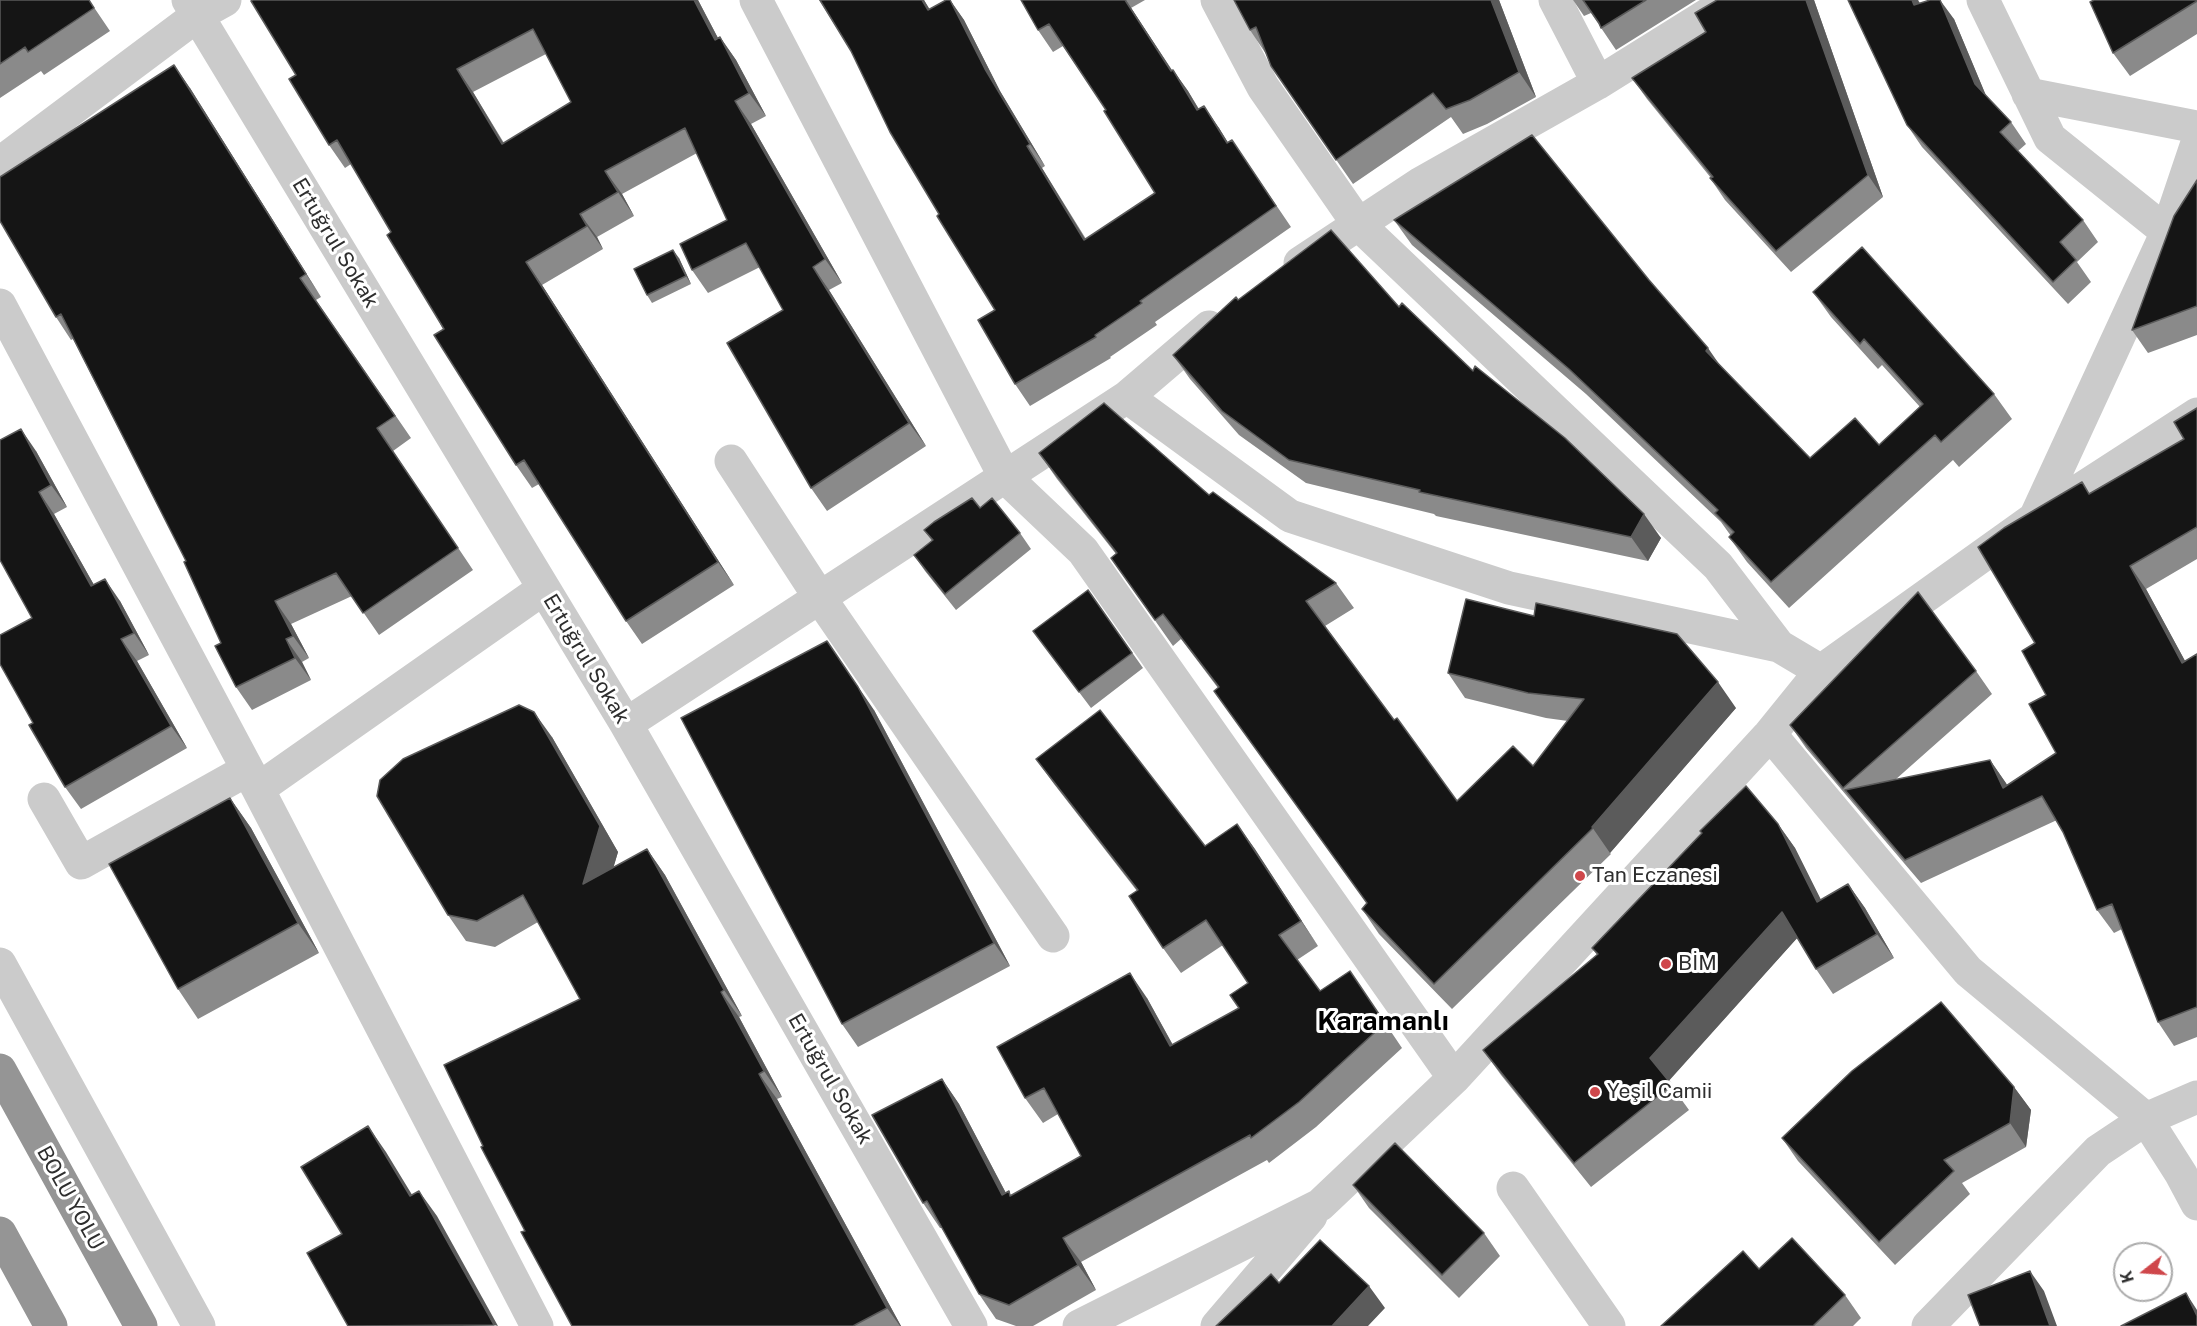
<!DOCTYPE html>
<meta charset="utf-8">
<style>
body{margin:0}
#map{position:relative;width:2197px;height:1326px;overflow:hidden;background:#fff;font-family:"Public Sans",sans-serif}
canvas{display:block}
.north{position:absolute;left:2113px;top:1242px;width:60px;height:60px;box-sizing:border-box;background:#fff;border:2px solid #ababab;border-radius:50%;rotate:253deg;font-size:16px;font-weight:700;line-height:24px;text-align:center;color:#2e2e2e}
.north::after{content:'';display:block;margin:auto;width:21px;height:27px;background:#cf474b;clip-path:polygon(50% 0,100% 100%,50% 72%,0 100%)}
</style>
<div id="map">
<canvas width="2197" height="1326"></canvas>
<div class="north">K</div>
</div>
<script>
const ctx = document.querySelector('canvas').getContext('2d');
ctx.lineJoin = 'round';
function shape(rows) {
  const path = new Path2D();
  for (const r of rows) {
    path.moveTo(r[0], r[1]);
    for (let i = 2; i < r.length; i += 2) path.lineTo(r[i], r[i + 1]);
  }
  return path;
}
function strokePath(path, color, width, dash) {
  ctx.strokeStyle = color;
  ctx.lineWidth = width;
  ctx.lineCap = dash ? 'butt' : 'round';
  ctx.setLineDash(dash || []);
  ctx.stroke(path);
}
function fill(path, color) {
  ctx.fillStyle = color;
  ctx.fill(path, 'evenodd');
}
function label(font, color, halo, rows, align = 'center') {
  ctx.font = font + ' "Public Sans",sans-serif';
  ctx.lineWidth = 6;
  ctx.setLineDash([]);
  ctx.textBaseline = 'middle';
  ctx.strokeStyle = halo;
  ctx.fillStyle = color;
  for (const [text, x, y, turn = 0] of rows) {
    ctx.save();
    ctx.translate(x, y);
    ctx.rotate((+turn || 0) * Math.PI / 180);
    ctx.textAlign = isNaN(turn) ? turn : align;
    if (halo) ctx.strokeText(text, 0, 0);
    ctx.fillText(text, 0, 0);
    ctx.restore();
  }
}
strokePath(shape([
 [188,0,626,724,971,1326],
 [756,0,1005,477,1083,551,1454,1078],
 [1217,0,1263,87,1358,224,1718,566,1779,646,1821,671],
 [1555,0,1598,83],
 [1983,0,2050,138,2167,232],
 [2028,94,2197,127],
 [0,163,198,15,225,0],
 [1300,263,1421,183,1598,83,1731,0],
 [0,305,258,789,537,1326],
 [1127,397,1290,516,1509,588,1779,646],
 [731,461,820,598,1053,936],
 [2047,511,2197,414],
 [626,724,1127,397,1209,327],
 [1770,734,1968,971,2146,1119,2181,1174,2197,1204],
 [258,789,543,589],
 [44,799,81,863,247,770],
 [0,964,199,1326],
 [1513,1188,1609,1326],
 [1079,1326,1320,1205,1454,1078,1770,734,1821,671,2035,518,2167,232,2197,143],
 [1217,1326,1311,1216],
 [1928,1326,2098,1151,2146,1119,2197,1097]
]), '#cbcbcb', 33);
strokePath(shape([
 [0,1070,141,1326],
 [0,1233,51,1326]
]), '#959595', 33);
fill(shape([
 [0,0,89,0,110,31,44,75,41,71,0,98],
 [253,0,698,0,718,38,720,37,736,60,766,116,751,124,842,283,829,290,926,446,827,511,811,488,783,310,760,267,708,293,692,270,727,220,697,153,622,194,634,216,597,237,603,249,542,285,734,585,642,644,626,621,539,484,532,488,516,465,391,232,351,164,345,168,329,145,296,75],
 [546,54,571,102,504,143,473,92],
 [819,0,924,0,929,9,950,0,964,20,1000,91,1045,166,1042,168,1086,239,1155,193,1106,110,1063,46,1053,52,1038,30,1021,0,1145,0,1131,8,1172,70,1173,70,1188,91,1199,109,1219,128,1228,143,1232,140,1291,227,1155,322,1157,325,1110,357,1111,358,1030,406,1015,384,995,310,939,214,851,51],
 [1234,0,1499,0,1536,97,1487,124,1463,134,1451,117,1353,184,1271,66,1266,54,1250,30],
 [1573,0,1696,0,1616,50,1591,13,1584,16],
 [1717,0,1814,0,1883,197,1791,272,1725,200,1710,178,1711,178,1647,99,1632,78,1706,32],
 [1848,0,1918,0,1920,3,1954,19,1986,96,2011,122,2026,144,2018,151,2083,220,2098,242,2077,262,2091,282,2068,304,1922,147,1907,125],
 [2197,0,2197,34,2130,76,2113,53],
 [190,88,321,297,316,300,411,438,393,451,473,570,379,635,352,596,291,624,309,658,302,662,311,680,252,710,236,687,221,643,186,561,73,339,71,340,56,317],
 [2197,180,2197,335,2148,353,2132,330],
 [1394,220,1649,280,1721,367,1810,458,1879,445,1920,407,1882,365,1878,369,1831,317,1813,292,1994,394,2012,419,1959,467,1953,460,1789,608,1747,562,1729,537,1731,536,1721,522,1586,394,1412,245],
 [679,258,691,284,652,303,647,295],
 [1238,300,1399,307,1661,538,1648,561,1436,516,1434,514,1306,483,1239,435,1190,379,1173,355],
 [2197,408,2197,559,2146,589,2185,661,2197,654,2197,1037,2174,1046,2158,1022,2122,929,2114,933,2097,910,2063,832,2057,820,1921,883,1806,748,1790,725,1976,671,1992,694,1895,780,1990,760,2007,785,2056,753,2046,695,2035,643,2090,493,2184,439],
 [36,451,67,507,54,514,94,585,120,601,149,655,137,661,187,748,81,809,65,787,33,723,32,618],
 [1039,453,1209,495,1336,583,1354,608,1325,626,1394,720,1457,801,1533,766,1568,721,1546,718,1465,698,1448,673,1736,708,1610,853,1611,854,1452,1009,1379,934,1362,909,1367,903,1214,691,1218,688,1181,639,1173,646,1111,558,1116,554,1057,479],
 [980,508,1020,533,1031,549,956,610,925,571,914,555,932,541,924,530],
 [1088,590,1143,668,1091,708,1033,631],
 [874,710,1010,966,858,1047,842,1024],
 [552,737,618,852,613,868,647,849,665,875,742,1016,739,1017,782,1097,777,1099,901,1326,572,1326,483,1146,580,999,538,922,495,947,466,941,448,915],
 [1036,759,1205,846,1237,824,1318,946,1297,960,1320,991,1350,971,1402,1048,1316,1127,1269,1163,1267,1160,1081,1262,1096,1290,1033,1326,1016,1326,996,1319,979,1294,942,1228,940,1228,923,1203,942,1079,959,1104,1006,1193,1012,1195,1081,1156,1058,1114,1043,1123,1025,1098,1147,998,1173,1045,1239,1008,1248,983,1223,945,1181,973,1163,948,1137,891,1054,784],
 [230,798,251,828,319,953,198,1019,178,989],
 [1778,824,1795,848,1821,900,1848,884,1865,908,1894,958,1833,994,1816,969,1797,938,1668,1081,1689,1110,1591,1187,1501,1075,1483,1050,1597,955,1592,948],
 [2014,1087,2031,1110,2026,1147,1962,1183,1970,1194,1895,1265,1798,1161,1782,1138],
 [1353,1185,1484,1233,1500,1256,1459,1298,1369,1208],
 [1759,1269,1845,1295,1861,1318,1853,1326,1661,1326]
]), '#8a8a8a');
fill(shape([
 [694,0,698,0,731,63,715,40],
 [922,0,924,0,943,31,928,10],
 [950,0,964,20,1000,91,1045,166,1030,144,985,69],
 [1125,0,1126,0,1186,92,1171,71],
 [1491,0,1499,0,1536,97,1519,72],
 [1806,0,1814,0,1883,197,1868,175],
 [1912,0,1918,0,1929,27,1914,5],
 [1940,0,1954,19,1990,105,1975,84],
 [720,37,736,60,766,116,749,93],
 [174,65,190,88,321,297,306,274],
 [457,69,473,92,518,168,502,144],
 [1173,70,1188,91,1212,132,1197,110],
 [735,101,751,124,842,283,825,259],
 [1204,106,1219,128,1242,165,1227,143],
 [1027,146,1042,168,1099,262,1084,240],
 [605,171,622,194,634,216,618,192],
 [580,214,597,237,603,249,587,226],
 [673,250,679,258,691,284,686,276],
 [526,262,542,285,734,585,718,562],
 [813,267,829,290,926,446,909,423],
 [1708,348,1726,374,1706,351],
 [21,429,36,451,67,507,51,485],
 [39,492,54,514,107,608,91,586],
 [1644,514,1661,538,1648,561,1631,537],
 [2130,566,2146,589,2197,683,2182,663],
 [105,579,120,601,149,655,134,633],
 [275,601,291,624,309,658,293,636],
 [121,639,137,661,187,748,171,726],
 [286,639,302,662,311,680,295,658],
 [827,641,874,710,1010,966,994,943],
 [1718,682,1736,708,1610,853,1592,827],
 [534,712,552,737,618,852,601,910,583,884],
 [1990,760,2006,783,2018,807,2003,788],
 [230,798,251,828,319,953,298,923],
 [1237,824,1255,849,1318,946,1301,921],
 [1778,824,1795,848,1834,926,1817,902],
 [647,849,665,875,742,1016,724,990],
 [1848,884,1865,908,1894,958,1877,934],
 [1782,912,1799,936,1667,1083,1650,1058],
 [1130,973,1147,998,1187,1071,1170,1046],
 [721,992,739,1017,782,1097,764,1071],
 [759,1074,777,1099,901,1326,900,1326,887,1308],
 [942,1079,959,1104,1020,1220,1002,1195],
 [2014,1087,2031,1110,2026,1147,2010,1123],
 [368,1126,386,1152,428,1221,410,1196],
 [419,1191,437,1216,498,1326,494,1325],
 [1063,1238,1081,1262,1096,1290,1078,1265],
 [2030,1271,2044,1291,2057,1326,2050,1326],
 [1369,1286,1385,1308,1368,1326,1332,1326],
 [2186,1293,2197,1310,2197,1316]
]), '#5b5b5b');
const building = shape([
 [0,0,89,0,94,8,28,52,25,47,0,64,0,0],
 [253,0,694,0,715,40,720,37,749,93,735,101,825,259,813,267,909,423,811,488,727,343,783,310,746,243,692,270,680,244,727,220,685,128,605,171,618,192,580,214,587,226,526,262,718,562,626,621,524,460,516,465,434,335,444,329,387,235,391,232,337,140,329,145,289,79,296,75,251,1,253,0],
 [533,29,571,102,502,144,457,69,533,29],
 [820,0,922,0,928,10,946,0,950,0,985,69,1030,144,1027,146,1084,240,1155,193,1104,111,1106,110,1049,24,1038,30,1021,0,1125,0,1171,71,1173,70,1197,110,1204,106,1227,143,1232,140,1276,206,1140,301,1142,303,1095,335,1096,337,1015,384,978,320,995,310,937,216,939,214,890,132,851,51,820,0],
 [1234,0,1491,0,1519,72,1470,100,1446,109,1433,93,1336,160,1271,66,1256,27,1250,30,1234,0],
 [1583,0,1646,0,1601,28,1599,23,1583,0],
 [1717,0,1806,0,1868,175,1776,251,1710,178,1713,177,1632,78,1706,32,1695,13,1717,0],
 [1848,0,1912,0,1914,5,1930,0,1940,0,1975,84,2011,122,2000,132,2083,220,2060,242,2076,260,2053,282,1907,125,1848,0],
 [2094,0,2197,0,2197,1,2113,53,2090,2,2094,0],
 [174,65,306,274,300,278,395,416,377,428,458,548,363,613,336,573,275,601,293,636,286,639,295,658,236,687,215,646,221,643,184,562,186,561,61,314,56,317,0,221,0,177,174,65],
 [1532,135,1649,280,1708,348,1706,351,1810,458,1855,418,1879,445,1923,404,1864,339,1860,344,1813,292,1862,247,1994,394,1941,442,1935,435,1771,582,1729,537,1734,532,1715,513,1718,510,1569,369,1394,220,1532,135],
 [2197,180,2197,306,2132,330,2174,216,2197,180],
 [1331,230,1399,307,1402,303,1473,371,1475,366,1565,438,1644,514,1631,537,1419,492,1420,490,1289,460,1222,411,1173,355,1236,297,1238,300,1331,230],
 [673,250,686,276,647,295,634,269,673,250],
 [1104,403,1209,495,1213,492,1336,583,1306,601,1394,720,1397,718,1457,801,1513,746,1533,766,1584,699,1528,693,1448,673,1466,599,1534,616,1536,603,1677,634,1718,682,1592,827,1593,828,1434,984,1362,909,1367,903,1214,691,1219,687,1163,614,1155,620,1111,558,1117,553,1039,453,1104,403],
 [2197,408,2197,527,2130,566,2182,663,2197,654,2197,1007,2158,1022,2112,904,2097,910,2063,832,2042,796,1905,860,1845,790,1990,760,2003,788,2056,753,2029,704,2046,695,2022,651,2035,643,1978,547,2004,528,2082,482,2089,494,2184,439,2174,422,2197,408],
 [21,429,51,485,39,492,91,586,105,579,134,633,121,639,171,726,65,787,29,725,33,723,0,664,0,635,32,618,0,560,0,440,21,429],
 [972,498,980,508,992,498,1020,533,945,594,914,555,933,540,924,530,934,522,972,498],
 [1088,590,1132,653,1079,692,1033,631,1088,590],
 [1918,592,1976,671,1843,788,1790,725,1918,592],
 [827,641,858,687,994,943,842,1024,681,718,827,641],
 [519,705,534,712,600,826,583,884,647,849,724,990,721,992,764,1071,759,1074,887,1308,853,1326,572,1326,521,1232,525,1231,481,1147,483,1146,444,1065,580,999,523,895,477,921,448,915,377,796,380,780,403,759,519,705],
 [1100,710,1205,846,1237,824,1301,921,1279,935,1320,991,1350,971,1385,1023,1299,1102,1251,1138,1250,1135,1063,1238,1078,1265,1009,1305,979,1294,927,1201,923,1203,872,1115,942,1079,1002,1195,1009,1191,1010,1196,1081,1156,1044,1088,1025,1098,997,1047,1130,973,1170,1046,1239,1008,1230,995,1248,983,1206,920,1163,948,1129,896,1138,890,1036,759,1100,710],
 [1746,786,1778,824,1817,902,1848,884,1877,934,1816,969,1782,912,1650,1058,1672,1085,1574,1163,1483,1050,1598,954,1592,948,1702,833,1700,831,1746,786],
 [230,798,298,923,178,989,109,864,230,798],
 [1941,1002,2014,1087,2010,1123,1944,1160,1954,1171,1879,1242,1782,1138,1852,1071,1941,1002],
 [368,1126,410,1196,419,1191,494,1325,348,1326,307,1253,342,1234,301,1167,368,1126],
 [1395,1143,1484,1233,1442,1275,1353,1185,1395,1143],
 [1792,1238,1845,1295,1813,1326,1661,1326,1743,1251,1759,1269,1792,1238],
 [1320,1240,1369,1286,1332,1326,1216,1326,1271,1274,1279,1283,1320,1240],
 [2030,1271,2050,1326,1980,1326,1968,1295,2030,1271],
 [2186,1293,2197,1316,2197,1326,2121,1326,2186,1293]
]);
fill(building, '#151515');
strokePath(building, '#5b5b5b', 1.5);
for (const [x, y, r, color] of [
 [1580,876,6,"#cf474b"],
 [1666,964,6,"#cf474b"],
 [1595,1092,6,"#cf474b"]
]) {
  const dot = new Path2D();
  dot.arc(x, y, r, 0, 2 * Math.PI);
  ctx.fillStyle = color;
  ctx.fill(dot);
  strokePath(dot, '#fff', 2);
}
label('21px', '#2e2e2e', '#fff', [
 ["Ertuğrul Sokak",335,243,59],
 ["Ertuğrul Sokak",586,659,59],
 ["Ertuğrul Sokak",830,1079,60],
 ["BOLU YOLU",70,1198,61]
]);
label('21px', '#2e2e2e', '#fff', [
 ["Tan Eczanesi",1592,876],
 ["BİM",1678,964],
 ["Yeşil Camii",1607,1092]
], 'left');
label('bold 27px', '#000', '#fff', [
 ["Karamanlı",1383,1022]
]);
</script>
